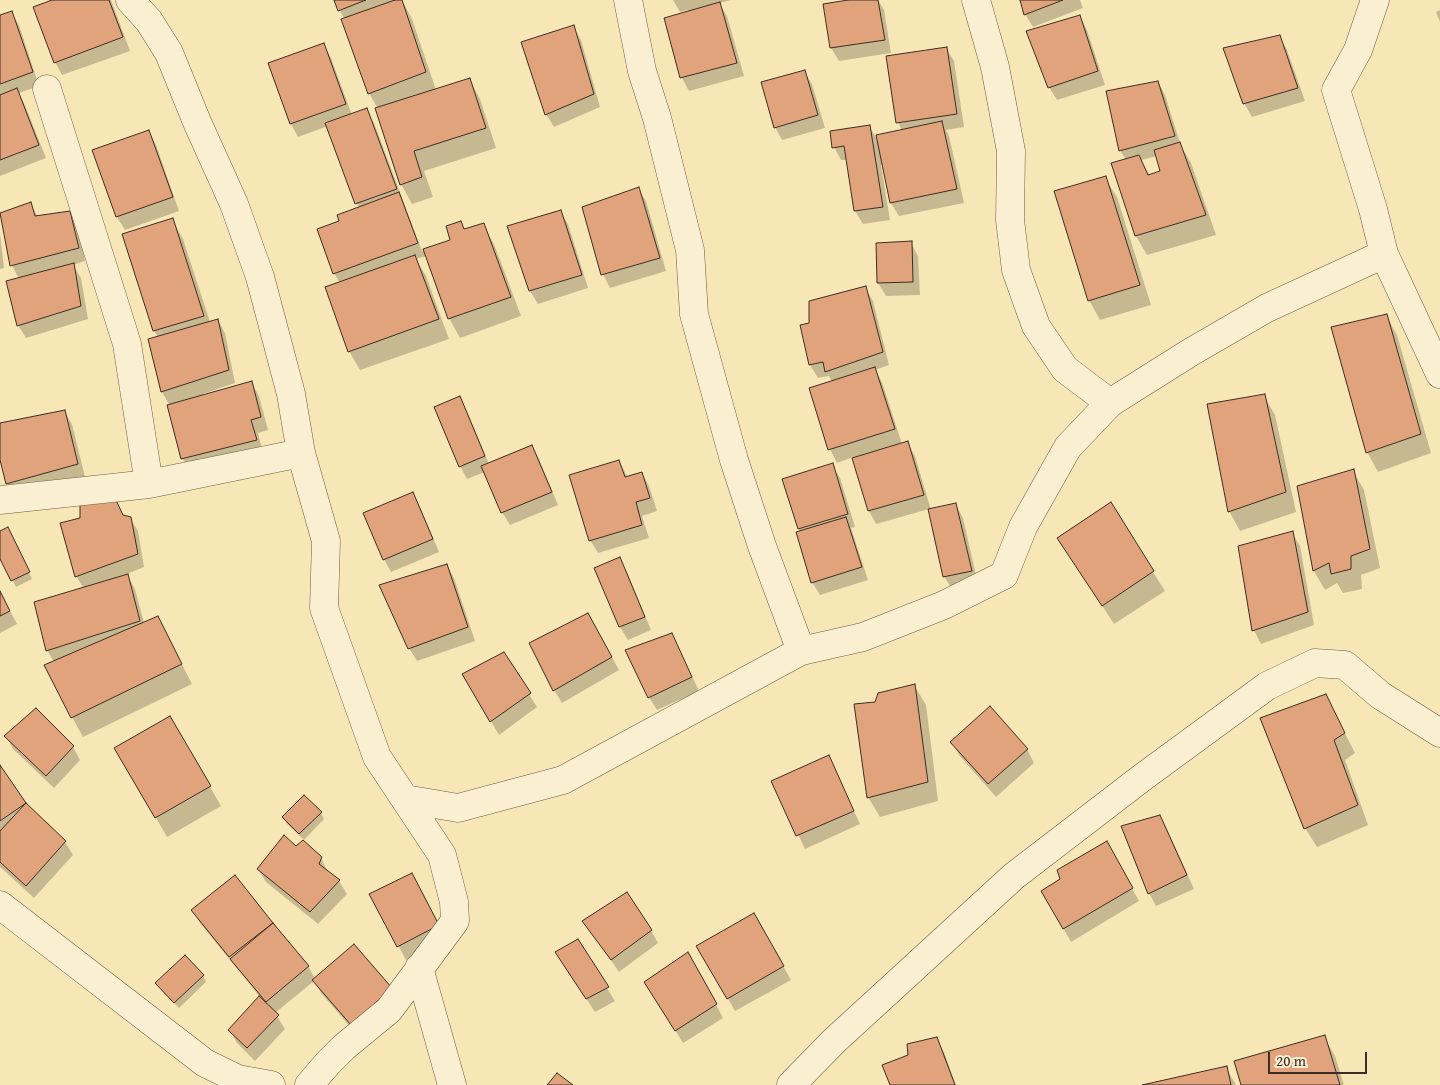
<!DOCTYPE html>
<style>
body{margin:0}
#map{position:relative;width:1440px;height:1085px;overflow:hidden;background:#f8e7b6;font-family:"Gentium Book Plus",serif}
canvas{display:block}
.scale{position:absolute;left:1268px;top:1052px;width:99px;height:22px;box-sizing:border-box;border:2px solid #3d2d25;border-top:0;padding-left:6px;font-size:15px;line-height:18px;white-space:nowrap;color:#3d2d25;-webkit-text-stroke:4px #faefd0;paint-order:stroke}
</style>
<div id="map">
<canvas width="1440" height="1085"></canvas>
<div class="scale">20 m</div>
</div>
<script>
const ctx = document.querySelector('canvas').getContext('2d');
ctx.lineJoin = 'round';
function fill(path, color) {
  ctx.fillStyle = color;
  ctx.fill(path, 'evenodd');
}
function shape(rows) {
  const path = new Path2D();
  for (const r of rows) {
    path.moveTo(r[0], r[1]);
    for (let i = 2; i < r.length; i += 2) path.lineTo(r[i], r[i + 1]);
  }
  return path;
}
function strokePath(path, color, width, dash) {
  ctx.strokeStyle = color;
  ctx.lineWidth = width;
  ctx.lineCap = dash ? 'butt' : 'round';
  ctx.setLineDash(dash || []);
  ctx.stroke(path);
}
fill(shape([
 [55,0,111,0,130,51,62,75,55,62],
 [335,0,402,0,412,19,436,90,469,79,480,99,496,148,424,171,433,197,412,204,401,184,378,109,369,93,344,19],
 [673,0,731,0,719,3,727,16,744,76,689,91,682,78,665,19,688,12,688,10,680,12],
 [856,0,878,0,884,10,891,53,839,61,831,48,824,5],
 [1021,0,1080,0,1083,8,1033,27,1025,14],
 [1440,10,1440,22,1436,12],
 [11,12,19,25,39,86,19,93,24,103,46,158,0,176,0,16],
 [1080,17,1087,30,1105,85,1057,100,1049,87],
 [573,27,581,40,600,107,554,127,546,114],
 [1280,37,1287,50,1305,101,1252,117,1244,103],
 [324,45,331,58,352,115,366,110,374,123,422,251,452,241,461,223,465,230,483,225,494,244,521,316,460,338,449,318,426,256,416,259,426,276,449,339,360,370,349,351,340,283,334,273,341,222,359,208,328,126,298,137,291,124],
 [946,48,954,61,964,127,946,130,949,136,964,203,899,216,891,203,883,165,881,165,890,220,863,224,855,211,847,160,841,160,834,147,869,126,878,141,902,131,898,122],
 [804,71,812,84,825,128,782,140,775,127],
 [1158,82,1165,95,1181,146,1191,163,1216,235,1147,255,1136,236,1113,163,1126,160,1120,150],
 [1157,156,1161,171,1150,176,1141,160],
 [149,131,156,145,179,211,125,230,117,217],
 [1105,178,1117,197,1151,305,1100,320,1089,300],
 [638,188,646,201,666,271,610,288,603,274],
 [30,203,38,217,69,212,77,225,85,261,73,265,81,278,88,319,26,338,18,325,19,279,12,265],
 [560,211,568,224,588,288,538,304,530,291,509,227],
 [172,220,183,239,210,322,218,320,225,333,235,383,203,394,204,396,251,382,259,396,268,430,258,433,263,453,190,472,183,459,170,406,162,392,150,340,158,337,154,331,124,235],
 [0,234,4,268,0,269],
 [911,243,918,256,920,295,886,296,878,283],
 [865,288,873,301,889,365,875,370,882,382,902,444,907,442,915,456,931,510,956,505,963,518,978,584,952,589,944,576,929,509,876,524,869,511,853,457,837,463,830,449,832,382,829,376,818,378,810,365,811,324],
 [1386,315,1397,335,1431,453,1378,472,1367,452],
 [1264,396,1275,415,1296,512,1240,531,1229,511],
 [460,398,467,411,489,464,532,446,539,459,558,505,510,525,502,512,485,472,467,479,460,466],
 [64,411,72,424,85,477,15,496,7,483,0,455,0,425],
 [619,461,628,478,642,473,649,486,657,511,642,516,649,538,598,553,590,540],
 [832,465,840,478,855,527,851,528,868,580,820,595,812,582,799,528],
 [1353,471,1364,490,1380,568,1361,575,1362,589,1343,593,1337,583,1325,590,1314,571,1298,487],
 [413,494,420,507,439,552,391,572,384,559],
 [116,501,124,517,130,518,138,531,144,567,122,576,122,578,128,576,135,589,144,623,168,637,192,684,83,737,72,717,54,662,47,650,84,589,76,576,81,519],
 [1110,504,1165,591,1114,624,1059,539],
 [0,533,11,535,32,579,16,587,0,556],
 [1292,533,1300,546,1314,625,1261,644,1254,630,1239,546],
 [619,559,627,572,651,630,628,640,620,627,596,568],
 [447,565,454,578,475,641,417,661,409,648],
 [0,592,17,624,0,633],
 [595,627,619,670,562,703,554,690],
 [672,634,699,691,657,710,649,697],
 [504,654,537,707,499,735,464,675],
 [914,685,926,705,938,801,880,817,868,797],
 [1326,696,1355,753,1345,760,1368,825,1317,847,1305,828],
 [170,717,221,806,167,837,116,748],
 [6,736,73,747,80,760,54,788,13,749],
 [952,742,1027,749,1034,763,996,797,959,755],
 [829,757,860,824,805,849,773,782],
 [0,767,25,804,65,842,73,855,34,898,0,867],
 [321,813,324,819,304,840,287,824,284,817],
 [1160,816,1167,829,1194,889,1156,906,1149,893],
 [1106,843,1139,901,1071,942,1042,891,1062,879],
 [296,847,321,858,328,873,339,881,347,894,318,924,266,882,258,869],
 [411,875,446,938,406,960,371,895],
 [235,877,308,966,315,979,391,989,359,1037,321,993,314,981,275,1013,285,1029,255,1061,237,1043,230,1030,260,997,200,923,193,910],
 [754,914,791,980,735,1011,698,946],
 [584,921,651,930,658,943,619,972],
 [577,940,615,1001,595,1012,564,965],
 [696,966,723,1018,683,1043,653,995],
 [203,975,206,982,179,1008,160,989,157,983],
 [1324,1037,1335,1056,1344,1085,1243,1085],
 [936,1039,944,1052,956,1085,891,1085,909,1056],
 [1226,1068,1236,1085,1148,1085]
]), '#0003');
const building = shape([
 [52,0,109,0,123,37,54,63,33,7,52,0],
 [334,0,366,0,338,11,334,0],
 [395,0,402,0,426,72,368,94,341,19,395,0],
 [848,0,878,0,885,40,830,48,823,4,848,0],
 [1020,0,1063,0,1024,15,1020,0],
 [720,2,737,63,680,78,664,18,720,2],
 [12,11,33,72,0,84,0,15,12,11],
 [1080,15,1098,71,1048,88,1026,31,1080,15],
 [574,25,594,94,545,115,521,42,574,25],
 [1280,35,1298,88,1243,104,1223,48,1280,35],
 [324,43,346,104,290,124,268,63,324,43],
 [947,47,957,114,896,123,886,56,947,47],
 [805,70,818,115,774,128,761,82,805,70],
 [470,78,486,128,414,151,422,177,400,185,375,108,470,78],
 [1158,81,1175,136,1119,151,1106,91,1158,81],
 [17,88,39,145,0,160,0,95,17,88],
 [367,108,397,189,355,204,325,123,367,108],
 [942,121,957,189,890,203,876,135,942,121],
 [870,125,883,207,854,211,844,146,832,148,830,131,870,125],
 [149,130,173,197,116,217,92,150,149,130],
 [1180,142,1206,215,1135,236,1111,163,1139,155,1148,175,1160,171,1154,150,1180,142],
 [1106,176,1140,285,1088,301,1054,191,1106,176],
 [639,187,660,258,601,275,582,207,639,187],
 [399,192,418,243,333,274,317,229,339,221,337,215,399,192],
 [31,202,35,216,70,211,79,248,10,266,0,213,31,202],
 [561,210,582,275,529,291,507,226,561,210],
 [173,218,204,316,153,331,122,234,173,218],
 [461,221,464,229,484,223,511,297,448,319,423,249,450,240,446,226,461,221],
 [912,241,913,282,877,283,876,243,912,241],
 [415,255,439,319,348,352,325,287,415,255],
 [74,263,81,306,17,326,6,281,74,263],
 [866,286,883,352,825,372,823,362,809,365,800,325,809,323,809,301,866,286],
 [1387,314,1421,434,1366,453,1331,327,1387,314],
 [218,319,229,370,161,392,148,339,218,319],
 [875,367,895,429,828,450,809,388,875,367],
 [252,381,261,417,251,420,257,440,181,459,167,405,252,381],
 [1265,394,1286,492,1228,512,1207,404,1265,394],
 [460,396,485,456,459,467,434,407,460,396],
 [65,410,78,464,6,484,0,460,0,423,65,410],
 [908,441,924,495,868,511,852,458,908,441],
 [532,445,552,492,501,513,481,466,532,445],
 [619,460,625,477,642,472,650,498,636,502,642,525,589,541,569,475,619,460],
 [833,463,848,514,798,529,782,479,833,463],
 [1354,469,1370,549,1351,556,1351,569,1331,574,1329,563,1313,571,1297,486,1354,469],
 [413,492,433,539,383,560,363,513,413,492],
 [116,500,123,515,131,517,138,554,75,577,60,523,80,518,80,505,116,500],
 [1111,502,1154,571,1102,606,1057,538,1111,502],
 [956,503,972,571,943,577,928,509,956,503],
 [846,517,862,567,811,583,796,532,846,517],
 [8,527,30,572,11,581,0,559,0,531,8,527],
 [1293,531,1308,612,1252,631,1238,546,1293,531],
 [620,557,645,617,619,627,594,568,620,557],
 [447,564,468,627,408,649,379,585,447,564],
 [128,574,140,621,46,651,34,602,128,574],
 [0,591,10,611,0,616,0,591],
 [588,613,612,657,553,691,529,643,588,613],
 [158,616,182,664,71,718,44,665,158,616],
 [672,633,692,677,648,698,625,650,672,633],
 [504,652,531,693,490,722,462,674,504,652],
 [915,684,928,782,867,798,854,704,875,702,878,693,915,684],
 [1326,694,1345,733,1334,740,1358,805,1304,829,1260,718,1326,694],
 [990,706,1028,749,988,784,950,742,990,706],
 [36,708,74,746,46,776,4,736,36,708],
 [170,716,211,786,155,818,114,748,170,716],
 [829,755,854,811,796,836,771,781,829,755],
 [0,765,26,803,0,821,0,765],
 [304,795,322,812,299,834,282,817,304,795],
 [26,803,66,841,26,886,0,862,0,831,26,803],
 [1160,815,1187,875,1148,894,1121,826,1160,815],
 [284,835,296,846,303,840,322,857,319,864,340,880,310,912,257,869,284,835],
 [1107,841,1133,888,1063,929,1041,891,1060,879,1057,870,1107,841],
 [412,873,439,925,397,947,369,894,412,873],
 [235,875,273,923,229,957,191,910,235,875],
 [627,892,652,930,611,960,582,921,627,892],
 [754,913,784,966,727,999,696,946,754,913],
 [273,923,309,966,266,1002,230,959,273,923],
 [578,939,609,987,586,999,555,952,578,939],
 [354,944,392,988,351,1025,312,980,354,944],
 [688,952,717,1004,675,1031,644,982,688,952],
 [185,955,204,975,174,1003,155,983,185,955],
 [259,996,279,1015,247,1048,228,1030,259,996],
 [1325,1035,1340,1085,1241,1085,1234,1061,1325,1035],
 [937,1037,955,1085,890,1085,882,1065,908,1055,907,1044,937,1037],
 [1227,1066,1231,1085,1142,1085,1227,1066],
 [557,1073,573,1085,547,1085,557,1073]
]);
fill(building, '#e0a37c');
strokePath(building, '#3d2d25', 1);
const minor = shape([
 [130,0,149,21,169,53,197,122,234,204,260,277,291,394,301,453,326,541,324,608,377,757,442,855,454,902,455,921,389,1010,344,1047,328,1063,309,1085],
 [628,0,642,71,657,118,690,250,694,314,734,460,762,546,801,651,863,637,944,605,1004,575,1023,527,1068,447,1110,403,1191,352,1267,308,1384,254,1373,209,1336,90,1358,50,1375,0],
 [976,0,995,67,1011,151,1010,220,1016,270,1036,326,1065,369,1110,403],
 [47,89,127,344,149,484,301,453],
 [1384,254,1440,374],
 [0,500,149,484],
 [405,799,458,808,563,780,801,651],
 [0,905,205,1063,238,1079,271,1085],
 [419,968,452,1085],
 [791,1085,834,1041,1014,876,1143,777,1267,686,1315,663,1345,665,1380,695,1440,733]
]);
strokePath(minor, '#6c5c49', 29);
strokePath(minor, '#faefd0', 28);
</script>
